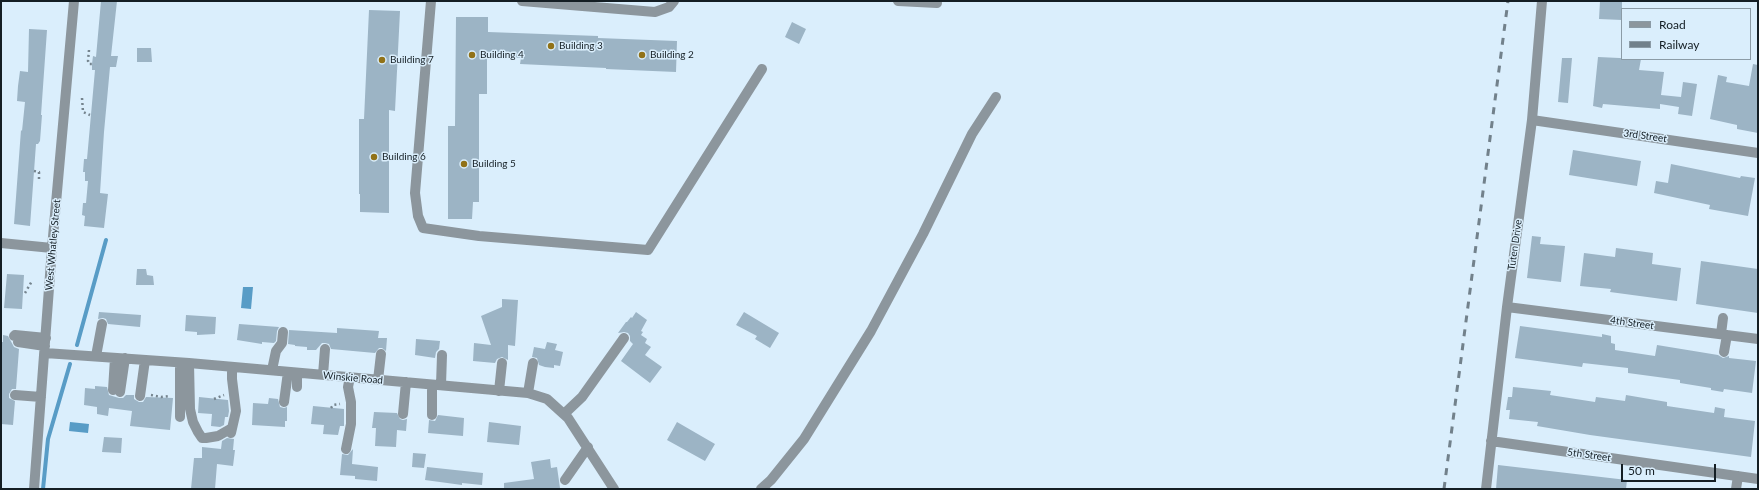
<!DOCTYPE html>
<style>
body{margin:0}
#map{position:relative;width:1759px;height:490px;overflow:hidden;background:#daeefc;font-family:Lato,sans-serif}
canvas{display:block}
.frame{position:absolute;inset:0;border:2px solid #141e24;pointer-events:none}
.legend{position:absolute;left:1621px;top:8px;width:130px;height:52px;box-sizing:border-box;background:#daeefc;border:1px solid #8b9ba6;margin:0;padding:5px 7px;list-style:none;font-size:12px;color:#141e24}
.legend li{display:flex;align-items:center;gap:8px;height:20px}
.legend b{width:20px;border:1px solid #8b9ba6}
.scale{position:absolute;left:1621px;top:464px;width:95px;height:18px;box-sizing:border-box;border:2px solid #141e24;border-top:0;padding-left:5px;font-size:12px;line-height:14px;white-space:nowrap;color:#141e24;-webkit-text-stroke:3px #daeefc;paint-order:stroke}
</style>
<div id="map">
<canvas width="1759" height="490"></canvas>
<div class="frame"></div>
<ul class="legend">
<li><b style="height:5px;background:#8c969d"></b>Road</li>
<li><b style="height:5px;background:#72818b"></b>Railway</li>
</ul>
<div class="scale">50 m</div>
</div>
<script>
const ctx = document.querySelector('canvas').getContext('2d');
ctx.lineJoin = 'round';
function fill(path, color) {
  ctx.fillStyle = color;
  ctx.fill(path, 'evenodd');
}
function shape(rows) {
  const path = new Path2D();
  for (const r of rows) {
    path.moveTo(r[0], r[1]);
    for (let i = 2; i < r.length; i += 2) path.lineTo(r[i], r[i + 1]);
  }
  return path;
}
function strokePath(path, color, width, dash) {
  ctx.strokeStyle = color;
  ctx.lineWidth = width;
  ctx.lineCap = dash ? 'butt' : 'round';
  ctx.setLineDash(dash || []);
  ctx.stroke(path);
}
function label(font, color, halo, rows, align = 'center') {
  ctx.font = font + ' Lato,sans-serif';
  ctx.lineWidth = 3;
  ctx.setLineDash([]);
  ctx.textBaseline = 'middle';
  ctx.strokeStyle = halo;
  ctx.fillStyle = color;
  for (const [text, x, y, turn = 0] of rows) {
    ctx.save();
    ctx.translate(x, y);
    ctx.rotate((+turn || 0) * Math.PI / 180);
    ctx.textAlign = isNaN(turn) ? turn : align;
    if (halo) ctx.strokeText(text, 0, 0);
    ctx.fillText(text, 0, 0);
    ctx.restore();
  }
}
fill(shape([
 [243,287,253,287,251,309,241,308],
 [70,422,89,424,88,433,69,431]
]), '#589cc6');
strokePath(shape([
 [77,345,106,240],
 [43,489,48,439,70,364]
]), '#589cc6', 4);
fill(shape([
 [101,1,117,1,111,56,118,56,116,67,110,67,104,132,100,193,108,194,104,228,84,226,85,216,82,215,83,203,86,203,88,181,85,181,85,172,83,172,84,159,87,159,95,70,92,70,92,64,93,56,96,57],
 [1600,1,1622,1,1622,20,1599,19],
 [369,10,400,11,395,111,389,110,389,213,360,212,360,194,359,194,359,119,364,119],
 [456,17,488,17,488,32,598,36,598,38,677,41,676,72,606,69,606,68,520,64,521,58,487,56,487,94,479,94,479,202,473,202,472,219,448,219,448,126,455,126],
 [792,22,806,29,799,44,785,37],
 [29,29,47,30,41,115,42,115,40,141,38,144,36,144,30,226,14,224,21,130,22,131,25,102,17,101,18,86,20,71,28,72],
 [137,48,151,48,152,62,137,62],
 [1598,57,1641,59,1639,70,1664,72,1661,95,1681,97,1683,82,1697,84,1692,116,1678,114,1679,107,1660,104,1660,109,1603,104,1602,108,1593,106],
 [1562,58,1572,58,1568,103,1558,102],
 [1753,64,1758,65,1758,133,1737,129,1737,125,1710,119,1718,75,1727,77,1726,82,1749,86],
 [1573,150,1641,161,1637,186,1569,175],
 [1671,164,1740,178,1741,176,1755,178,1748,216,1709,209,1710,205,1654,193,1656,181,1668,183],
 [1532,236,1541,237,1540,244,1565,246,1561,282,1527,278],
 [1616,248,1653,253,1652,264,1681,268,1677,301,1610,292,1611,289,1580,286,1584,253,1615,257],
 [1701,261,1758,269,1758,313,1696,304],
 [137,269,146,269,147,275,153,276,154,285,136,285],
 [7,274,24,275,22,309,4,308],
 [502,299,518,300,515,346,508,345,508,360,502,357,497,359,495,363,473,361,474,343,491,345,481,316,502,307],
 [99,312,141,315,140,327,108,324,106,319,103,318,98,319],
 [636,312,647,320,641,331,643,332,641,335,647,339,645,343,651,347,645,355,662,367,650,383,621,361,633,344,630,341,630,336,628,333,624,332,618,333,626,322,627,322,631,317,632,318],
 [744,312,779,333,770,348,755,339,757,336,736,325],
 [186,315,216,317,215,334,197,335,197,332,185,331],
 [239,324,279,327,277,331,276,341,274,343,262,342,262,344,237,340],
 [1520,326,1602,337,1602,334,1611,336,1611,343,1615,344,1615,350,1655,356,1657,345,1718,355,1723,358,1729,356,1729,358,1756,361,1752,393,1724,389,1723,392,1711,390,1711,388,1680,383,1680,380,1628,373,1628,368,1583,363,1582,367,1515,358],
 [337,328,379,331,378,338,387,338,386,351,382,348,379,348,375,353,331,349,329,344,325,343,322,343,316,350,307,350,307,347,295,346,295,345,288,344,289,330,337,333],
 [3,335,8,336,14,347,19,349,16,389,12,389,9,394,9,398,15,401,13,425,1,424,1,342,3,342],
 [416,339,440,341,439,349,436,352,435,358,415,355],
 [547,342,557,344,555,350,563,352,560,366,554,365,554,368,545,367,539,365,537,358,532,357,534,347,545,349],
 [95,386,107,387,109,395,119,398,123,398,126,395,134,395,134,399,139,402,143,402,146,397,173,398,170,430,130,426,132,411,109,408,108,416,97,414,97,407,84,405,85,388,95,389],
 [1513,387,1551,391,1550,395,1595,402,1596,397,1625,401,1626,395,1667,402,1667,406,1714,413,1715,407,1725,409,1724,417,1755,421,1751,457,1590,435,1537,426,1538,422,1509,419,1510,410,1506,410,1508,397,1512,397],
 [199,397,228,400,229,411,228,417,225,417,224,425,220,427,211,426,212,414,198,413],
 [269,398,278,399,280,407,284,408,287,407,287,421,285,421,285,427,252,425,253,403,268,404],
 [313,406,344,409,344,426,340,426,338,435,323,434,324,425,311,424],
 [374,412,397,413,400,419,403,420,407,419,406,431,397,430,396,447,375,446,376,428,372,428],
 [438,415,464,418,463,436,428,433,429,420,435,421],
 [489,422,521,426,519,445,487,442],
 [677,422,715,444,705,461,667,440],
 [104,437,122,438,121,453,102,452],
 [227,438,234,439,233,450,235,450,233,466,217,464,215,489,191,489,194,458,202,458,202,447,221,449,222,441],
 [353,449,352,464,378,467,377,481,355,479,355,476,340,475,342,454,348,455],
 [413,453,426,454,424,468,412,467],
 [550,459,551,468,557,467,560,488,504,489,504,483,534,479,531,462],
 [1498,465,1627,480,1626,489,1496,489],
 [427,467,483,473,482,485,462,483,462,485,425,480]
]), '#9cb4c5');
strokePath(shape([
 [89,50,88,61,89,64,92,64],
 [82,98,83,112,90,115],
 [34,171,39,172,39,182],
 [25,293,32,281],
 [151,395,161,397,170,396],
 [214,399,224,395],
 [331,408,333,405,340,404]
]), '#75848e', 2.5, [2, 3]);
strokePath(shape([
 [431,1,415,193,418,216,423,228,479,236,648,250,762,69],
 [522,1,655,12,669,7,674,1],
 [898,1,937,3],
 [1532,120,1758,153],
 [1,243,52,248],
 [1507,307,1758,339],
 [1721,334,1723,318],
 [14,336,15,335,46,338],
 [18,342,45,346],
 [1724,352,1727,335],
 [45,353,189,363,528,393,547,399,568,418,614,489],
 [96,356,102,324],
 [180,363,180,417],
 [189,363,190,409,193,422,198,432,202,438,206,438,218,436,232,428],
 [272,370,276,351,282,343,283,332],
 [323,375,325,349],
 [378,380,381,354],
 [441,385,442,355],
 [297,387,297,373],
 [113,390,115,358],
 [499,391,502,363],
 [120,392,125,358],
 [528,393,533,363],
 [15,395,41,397],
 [140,396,145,360],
 [284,402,288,372],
 [403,414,406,382],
 [564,414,582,397,624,338],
 [432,415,432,385],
 [231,433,236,411,232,379,232,367],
 [1491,441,1758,479],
 [346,449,351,424,351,402,348,387,350,377],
 [565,480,588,447],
 [34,489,52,248,74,1],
 [761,489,771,480,804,439,871,331,923,234,972,134,996,97],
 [1486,489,1507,307,1532,120,1542,1],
 [1736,489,1738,476]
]), '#8c969d', 10);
strokePath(shape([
 [1444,489,1508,1]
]), '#72818b', 3, [7, 7]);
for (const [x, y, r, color] of [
 [551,46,4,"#917218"],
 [472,55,4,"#917218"],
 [642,55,4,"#917218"],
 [382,60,4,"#917218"],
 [374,157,4,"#917218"],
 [464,164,4,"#917218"]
]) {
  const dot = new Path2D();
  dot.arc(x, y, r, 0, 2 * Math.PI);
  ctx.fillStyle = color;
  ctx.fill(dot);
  strokePath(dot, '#daeefc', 1.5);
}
label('10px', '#141e24', '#daeefc', [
 ["Building 3",559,46],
 ["Building 4",480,55],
 ["Building 2",650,55],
 ["Building 7",390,60],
 ["Building 6",382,157],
 ["Building 5",472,164]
], 'left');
label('10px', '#141e24', '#daeefc', [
 ["3rd Street",1645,136,8],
 ["West Whatley Street",53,245,-85],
 ["Tuten Drive",1515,245,-82],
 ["4th Street",1632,323,8],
 ["Winskie Road",353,378,5],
 ["5th Street",1589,455,8]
]);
</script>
